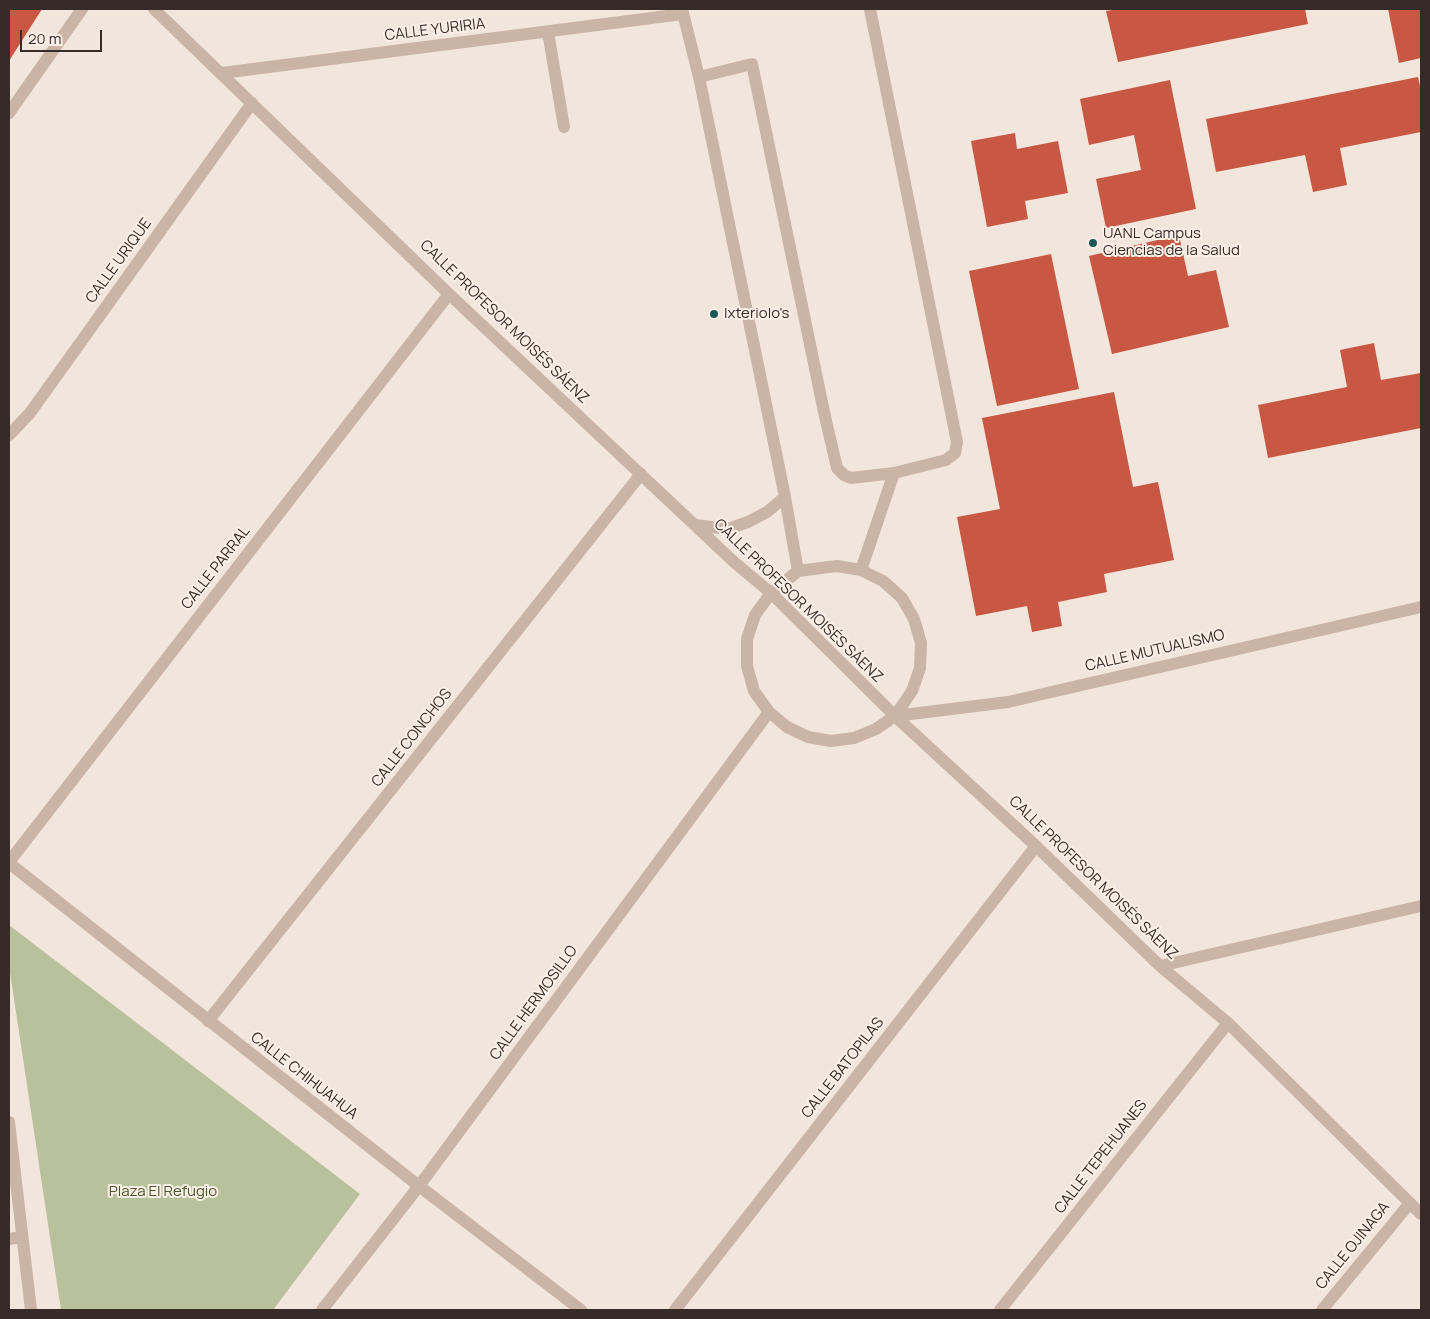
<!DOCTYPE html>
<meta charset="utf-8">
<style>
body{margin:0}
#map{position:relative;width:1430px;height:1319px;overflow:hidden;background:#f2e5db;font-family:Manrope,sans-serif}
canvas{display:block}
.frame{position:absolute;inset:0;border:10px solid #372b27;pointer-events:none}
.scale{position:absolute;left:20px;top:30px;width:82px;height:22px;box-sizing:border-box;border:2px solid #372b27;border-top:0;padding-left:6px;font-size:15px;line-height:18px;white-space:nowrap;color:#372b27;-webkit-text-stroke:4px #faf0e7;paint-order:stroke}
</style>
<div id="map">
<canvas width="1430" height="1319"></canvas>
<div class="frame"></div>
<div class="scale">20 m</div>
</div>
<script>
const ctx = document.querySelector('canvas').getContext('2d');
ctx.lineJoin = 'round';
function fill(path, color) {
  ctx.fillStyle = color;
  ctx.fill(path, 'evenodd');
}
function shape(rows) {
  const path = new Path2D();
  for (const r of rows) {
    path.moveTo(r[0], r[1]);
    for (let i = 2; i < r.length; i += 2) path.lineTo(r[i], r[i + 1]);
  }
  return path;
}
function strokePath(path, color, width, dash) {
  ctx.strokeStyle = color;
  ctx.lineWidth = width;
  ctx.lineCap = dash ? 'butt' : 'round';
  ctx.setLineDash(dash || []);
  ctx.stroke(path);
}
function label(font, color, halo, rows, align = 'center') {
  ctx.font = font + ' Manrope,sans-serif';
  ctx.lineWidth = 4;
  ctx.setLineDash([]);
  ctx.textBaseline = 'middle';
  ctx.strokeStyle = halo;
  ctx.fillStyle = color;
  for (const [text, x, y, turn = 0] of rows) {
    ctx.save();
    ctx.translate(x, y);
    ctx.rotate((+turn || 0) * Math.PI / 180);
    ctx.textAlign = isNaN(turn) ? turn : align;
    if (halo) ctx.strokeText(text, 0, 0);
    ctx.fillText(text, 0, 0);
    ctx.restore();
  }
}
fill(shape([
 [9,925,360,1194,273,1310,61,1310,9,966]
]), '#b8c19b');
fill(shape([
 [9,9,42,9,9,61],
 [1119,9,1305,9,1308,24,1118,62,1106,11],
 [1388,9,1421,9,1421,58,1399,63],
 [1418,77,1421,91,1421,132,1340,148,1347,185,1313,192,1305,155,1216,172,1206,119],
 [1170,80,1196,209,1106,228,1096,179,1141,170,1134,135,1089,145,1080,99],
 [1015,133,1017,149,1058,141,1068,193,1025,201,1028,219,987,227,971,141],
 [1179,235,1188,276,1216,270,1229,327,1112,354,1089,256],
 [1051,254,1079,389,997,406,969,271],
 [1374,343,1381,380,1421,373,1421,428,1268,458,1258,405,1347,387,1340,350],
 [1114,392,1133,487,1158,482,1174,560,1104,574,1107,592,1058,602,1062,626,1032,632,1027,606,976,616,957,517,1000,509,982,418]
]), '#c85843');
strokePath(shape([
 [154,9,449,294,734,562,771,593,895,716,1036,846,1160,966,1228,1023,1421,1214],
 [682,9,699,77,785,497,798,571],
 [548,32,564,127],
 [222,73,683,14],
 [699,77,752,64,824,412,837,468,844,475,851,478,894,473,946,460,955,453,957,442,870,9],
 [9,113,82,9],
 [9,435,30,413,252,103],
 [695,525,728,529,748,522,767,512,785,497],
 [861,570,894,473],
 [895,716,912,691,920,668,921,643,914,619,902,598,883,581,861,570,837,566,798,571,771,593,755,615,747,639,747,666,754,691,769,712,787,727,808,737,831,741,854,738,876,729,895,716,1008,702,1421,607],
 [9,862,449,294],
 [9,863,419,1186,581,1310],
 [1160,966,1421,906],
 [208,1021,641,474],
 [9,1122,31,1310],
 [9,1239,22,1237],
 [322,1310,419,1186,769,712],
 [675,1310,1036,846],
 [1000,1310,1228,1023],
 [1322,1310,1410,1203]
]), '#cab4a7', 12);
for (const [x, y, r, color] of [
 [1093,243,5,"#1c5958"],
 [714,314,5,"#1c5958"]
]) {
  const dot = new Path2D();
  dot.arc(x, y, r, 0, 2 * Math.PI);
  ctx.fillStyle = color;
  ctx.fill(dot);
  strokePath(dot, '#faf0e7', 2);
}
label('15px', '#372b27', '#faf0e7', [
 ["CALLE YURIRIA",435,30,-7],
 ["CALLE URIQUE",119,261,-54],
 ["CALLE PROFESOR MOISÉS SÁENZ",504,322,44],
 ["CALLE PARRAL",216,568,-52],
 ["CALLE PROFESOR MOISÉS SÁENZ",798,601,44],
 ["CALLE MUTUALISMO",1155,651,-13],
 ["CALLE CONCHOS",412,738,-52],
 ["CALLE PROFESOR MOISÉS SÁENZ",1093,878,44],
 ["CALLE HERMOSILLO",534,1003,-54],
 ["CALLE BATOPILAS",843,1068,-52],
 ["CALLE CHIHUAHUA",304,1076,38],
 ["CALLE TEPEHUANES",1101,1157,-52],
 ["CALLE OJINAGA",1353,1246,-51]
]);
label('15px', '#372b27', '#faf0e7', [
 ["UANL Campus",1103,234],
 ["Ciencias de la Salud",1103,251],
 ["Ixteriolo's",724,314]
], 'left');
label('15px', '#49552b', '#faf0e7', [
 ["Plaza El Refugio",163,1192]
]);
</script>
